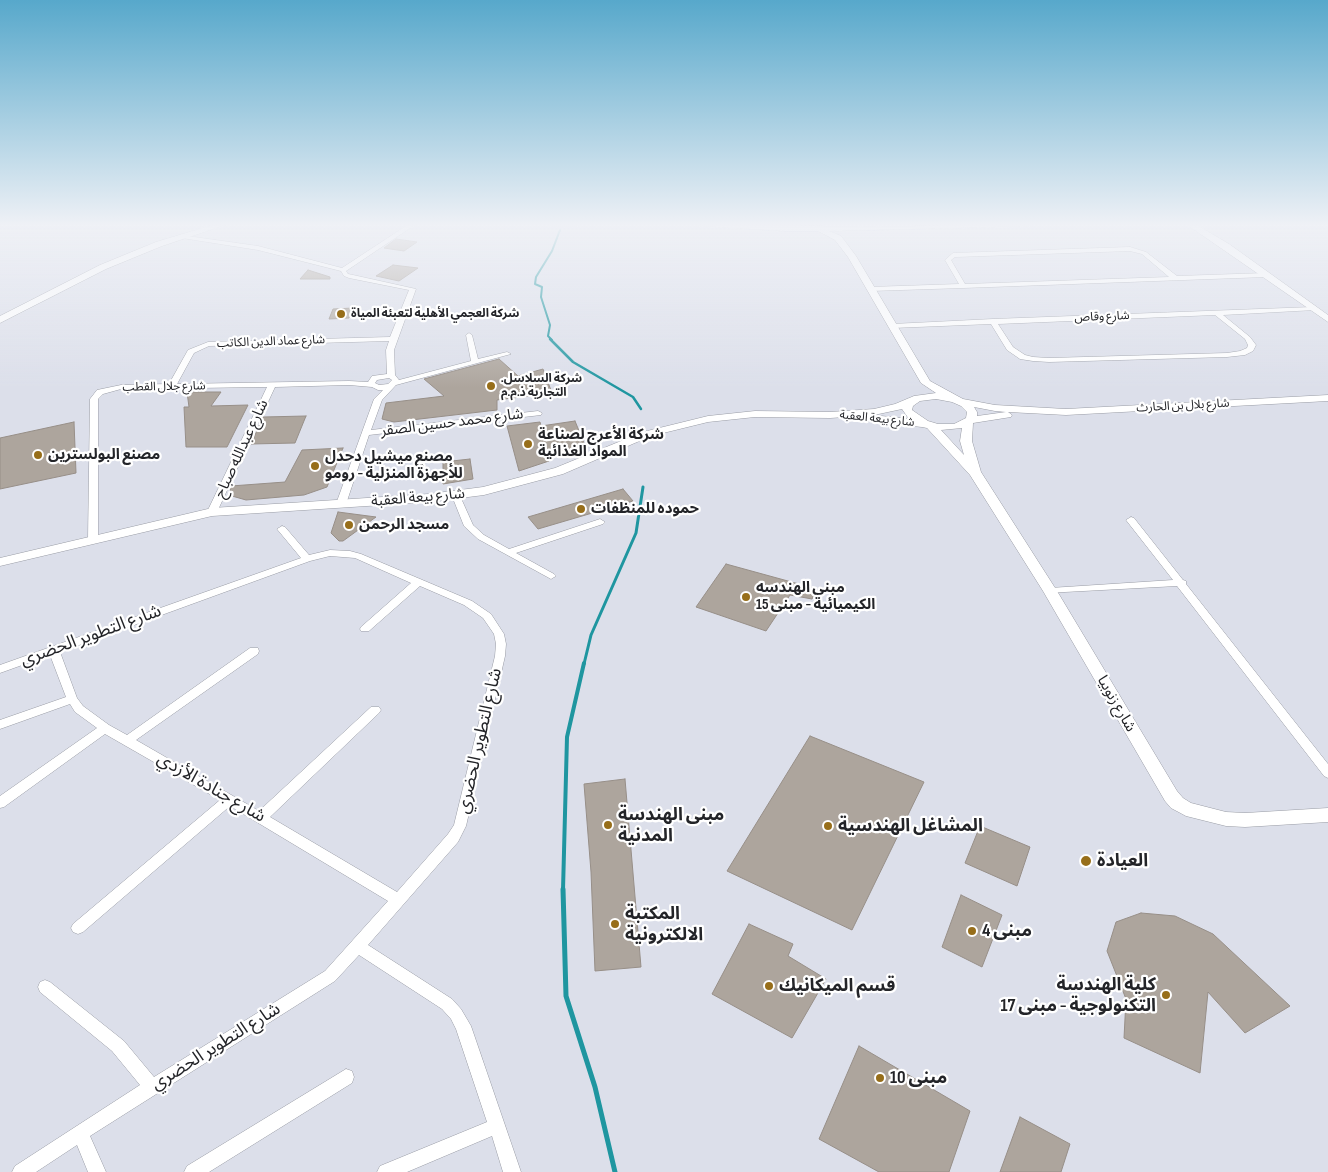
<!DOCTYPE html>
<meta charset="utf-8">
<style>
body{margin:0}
canvas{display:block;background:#dcdfea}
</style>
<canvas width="1328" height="1172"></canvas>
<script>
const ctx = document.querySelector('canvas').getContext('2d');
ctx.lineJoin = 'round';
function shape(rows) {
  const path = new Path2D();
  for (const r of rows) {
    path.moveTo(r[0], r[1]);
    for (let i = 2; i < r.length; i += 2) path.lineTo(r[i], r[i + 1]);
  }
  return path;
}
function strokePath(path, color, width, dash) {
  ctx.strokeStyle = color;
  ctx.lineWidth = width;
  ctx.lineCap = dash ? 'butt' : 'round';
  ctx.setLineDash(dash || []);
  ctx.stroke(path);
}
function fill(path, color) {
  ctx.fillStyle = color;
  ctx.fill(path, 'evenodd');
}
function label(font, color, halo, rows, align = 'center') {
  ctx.font = font + ' "Sofia Sans Condensed","Noto Sans Arabic",sans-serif';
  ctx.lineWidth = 4.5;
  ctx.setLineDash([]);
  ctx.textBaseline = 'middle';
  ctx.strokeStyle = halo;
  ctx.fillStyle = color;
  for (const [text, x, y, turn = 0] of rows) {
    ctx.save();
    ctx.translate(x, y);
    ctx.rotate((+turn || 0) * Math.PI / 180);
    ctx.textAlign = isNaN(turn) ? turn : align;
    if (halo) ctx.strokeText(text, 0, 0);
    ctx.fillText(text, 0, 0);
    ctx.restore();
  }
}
strokePath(shape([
 [552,340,548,336,550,325,541,297,542,287,535,284,536,277,552,251,560,230]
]), '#1f96a0', 2);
strokePath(shape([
 [550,339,573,362,633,397,641,409]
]), '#1f96a0', 2.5);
strokePath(shape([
 [584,664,591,635,636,533,643,487]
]), '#1f96a0', 3);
strokePath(shape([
 [563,890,567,737,584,663]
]), '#1f96a0', 4);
strokePath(shape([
 [563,889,566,996,595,1087,615,1172]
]), '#1f96a0', 5);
const building = shape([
 [396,239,417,242,404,251,384,248,396,239],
 [393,265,418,268,399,281,376,276,393,265],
 [308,270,330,277,330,279,300,279,308,270],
 [353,308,349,318,329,319,333,309,353,308],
 [499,359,518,376,543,369,552,393,497,400,497,410,394,422,382,419,386,403,444,396,424,379,499,359],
 [187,392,221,392,211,406,248,405,227,447,186,447,184,407,189,407,187,392],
 [306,416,295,443,251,444,263,417,306,416],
 [575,421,586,448,548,459,549,461,519,471,507,426,540,422,541,426,575,421],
 [74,422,76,473,0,489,0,438,74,422],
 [343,448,327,487,304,495,246,500,232,496,230,488,231,486,285,482,302,450,343,448],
 [470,459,473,479,443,484,443,462,470,459],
 [623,489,633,501,538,529,528,517,623,489],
 [338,512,376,517,343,541,339,541,331,533,338,512],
 [726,564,817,589,812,599,790,595,766,631,696,607,726,564],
 [810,736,924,782,852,930,727,871,810,736],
 [625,779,641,967,595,971,591,872,584,784,625,779],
 [980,826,1030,847,1017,886,965,863,980,826],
 [961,895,1002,915,982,967,942,947,961,895],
 [1141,913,1175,916,1213,934,1290,1006,1245,1033,1208,992,1200,1073,1124,1038,1126,999,1107,951,1116,922,1141,913],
 [749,924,793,944,788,956,826,979,792,1038,712,994,749,924],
 [859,1046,970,1111,949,1172,879,1172,819,1139,859,1046],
 [1020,1117,1070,1144,1061,1172,1000,1172,1020,1117]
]);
fill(building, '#ada59d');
strokePath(building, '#978f88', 1);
const street = shape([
 [409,224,416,224,346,271,348,274,353,275,416,289,394,350,395,375,399,380,471,361,466,335,469,333,472,335,478,359,507,352,511,354,396,385,382,400,371,430,538,411,542,413,541,415,369,435,346,504,341,507,336,504,374,399,383,390,378,390,372,387,349,385,275,387,217,512,212,515,207,512,267,387,121,389,103,394,98,399,98,540,96,542,90,542,88,540,90,399,97,390,121,385,169,384,188,350,208,342,390,337,409,290,349,278,344,276,341,271,258,250,182,238,180,237,180,235,258,246,342,268,409,224],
 [389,341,386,350,387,374,372,376,368,382,349,381,177,384,194,353,209,346,389,341],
 [389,378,392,380,388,384,379,385,375,383,377,380,389,378],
 [1130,247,1146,252,1177,276,1266,273,1269,275,1266,277,963,288,870,291,867,289,870,287,959,284,945,260,953,253,1130,247],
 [1130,251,1142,254,1169,277,965,284,951,260,955,257,1130,251],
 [1313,307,1316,309,1315,310,1223,315,1250,337,1256,345,1253,351,1245,355,1227,357,1049,362,1033,361,1020,359,1007,350,991,324,892,328,889,326,892,324,993,319,1313,307],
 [1215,315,1245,339,1248,345,1247,348,1240,351,1227,353,1049,358,1033,357,1025,355,1013,347,998,324,1215,315],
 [456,493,460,496,473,525,484,535,509,549,597,520,600,519,605,522,603,524,516,553,554,574,556,576,551,579,478,539,464,526,452,496,456,493],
 [1131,517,1134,518,1183,580,1186,581,1186,584,1328,764,1328,778,1324,776,1177,586,1046,593,1045,591,1046,589,1050,588,1173,580,1126,520,1131,517],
 [282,526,285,527,309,555,330,550,350,551,361,554,472,601,491,614,504,634,506,644,505,656,466,826,458,842,368,945,452,999,461,1009,471,1026,521,1172,503,1172,492,1136,407,1172,377,1172,380,1166,487,1122,456,1029,451,1019,442,1009,359,955,335,981,90,1136,106,1172,88,1172,77,1145,36,1172,12,1172,15,1166,140,1085,112,1051,40,992,38,987,40,982,45,980,50,982,124,1041,154,1077,325,971,388,901,230,806,83,932,78,934,73,932,71,928,73,924,220,800,105,734,4,807,0,808,0,796,97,728,75,712,70,704,0,729,0,720,66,697,50,655,0,673,0,665,301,558,277,529,282,526],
 [330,556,355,558,411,583,361,627,360,629,361,631,369,631,420,586,464,605,483,618,494,634,496,644,495,656,454,825,448,834,397,892,270,817,379,713,381,710,379,707,371,707,259,811,136,740,258,654,259,651,258,648,250,648,127,735,109,725,83,706,77,698,60,652,310,561,330,556],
 [346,1069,352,1071,354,1077,352,1083,209,1172,184,1172,187,1166,346,1069]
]);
const secondary = shape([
 [216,224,228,224,162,246,106,269,0,323,0,316,100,265,156,242,216,224],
 [547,224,581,224,577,226,551,226,547,224],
 [696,224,870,227,1033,224,1029,226,829,231,841,236,856,256,930,381,963,399,995,405,1066,409,1328,395,1328,401,1066,415,1008,412,1012,415,1011,417,973,423,972,441,981,472,1057,591,1177,791,1183,798,1191,803,1226,812,1245,813,1328,808,1328,822,1245,827,1226,826,1186,816,1171,808,1165,801,1043,591,970,475,927,428,922,427,865,421,861,420,861,416,830,418,755,417,708,422,651,436,563,474,484,495,429,502,212,516,0,566,0,558,212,508,429,494,483,487,555,468,643,432,708,416,755,411,830,412,874,409,895,404,914,396,936,393,921,383,848,257,835,240,818,231,785,231,700,226,696,224],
 [936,399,952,402,961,406,967,412,966,418,954,424,938,424,928,421,912,410,913,406,920,401,936,399],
 [974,407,995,411,1006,412,977,416,977,412,974,407],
 [902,409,909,419,872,415,874,415,902,409],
 [962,428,960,441,964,455,941,430,962,428],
 [1186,224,1195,224,1229,244,1328,315,1328,322,1186,224]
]);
strokePath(street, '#999ca5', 1);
strokePath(secondary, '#999ca5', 1);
fill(street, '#fff');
fill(secondary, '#fff');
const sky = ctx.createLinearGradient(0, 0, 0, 388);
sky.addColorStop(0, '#57a8cb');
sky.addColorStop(0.58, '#eff1f6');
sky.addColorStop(1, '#eff1f600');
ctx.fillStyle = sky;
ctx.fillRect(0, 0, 1328, 388);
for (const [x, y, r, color] of [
 [341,314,5,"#976e1a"],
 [491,386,5,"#976e1a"],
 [528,444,5,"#976e1a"],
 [38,455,5,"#976e1a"],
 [315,466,5,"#976e1a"],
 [581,509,5,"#976e1a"],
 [349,525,5,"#976e1a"],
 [746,597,5,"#976e1a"],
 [608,825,5,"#976e1a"],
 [828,826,5,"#976e1a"],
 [1086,861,6,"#976e1a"],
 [615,924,5,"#976e1a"],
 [972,931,5,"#976e1a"],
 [769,986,5,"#976e1a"],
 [1166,995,5,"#976e1a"],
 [880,1078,5,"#976e1a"]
]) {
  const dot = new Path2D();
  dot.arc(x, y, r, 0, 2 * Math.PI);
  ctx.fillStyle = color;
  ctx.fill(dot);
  strokePath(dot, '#fff', 2);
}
label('bold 12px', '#232428', '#fff', [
 ["شركة العجمي الأهلية لتعبئة المياة",351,314],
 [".شركة السلاسل",501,379],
 ["التجارية ذ.م.م",501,393]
], 'left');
label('12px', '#232428', '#fff', [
 ["شارع وقاص",1102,317,-2],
 ["شارع عماد الدين الكاتب",271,342,-2],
 ["شارع جلال القطب",164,387,-1],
 ["شارع بلال بن الحارث",1183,406,-3],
 ["شارع بيعة العقبة",877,419,6]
]);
label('15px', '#232428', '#fff', [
 ["شارع محمد حسين الصقر",452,423,-7],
 ["شارع عبدالله صباح",242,449,-65],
 ["شارع بيعة العقبة",418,498,-5],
 ["شارع زنوبيا",1116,704,60]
]);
label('bold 15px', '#232428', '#fff', [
 ["شركة الأعرج لصناعة",538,435],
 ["المواد الغذائية",538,452],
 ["مصنع البولسترين",48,455],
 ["مصنع ميشيل دحدل",325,457],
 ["للأجهزة المنزلية - رومو",325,474],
 ["حموده للمنظفات",591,509],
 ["مسجد الرحمن",359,525],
 ["مبنى الهندسه",756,588],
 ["الكيميائية - مبنى 15",756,605]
], 'left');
label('18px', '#232428', '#fff', [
 ["شارع التطوير الحضري",91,636,-20],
 ["شارع التطوير الحضري",480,741,-77],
 ["شارع جنادة الأزدي",211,788,30],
 ["شارع التطوير الحضري",216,1047,-32]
]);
label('bold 18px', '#232428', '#fff', [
 ["مبنى الهندسة",618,815],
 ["المدنية",618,836],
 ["المشاغل الهندسية",838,826],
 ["العيادة",1097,861],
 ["المكتبة",625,914],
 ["الالكترونية",625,935],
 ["مبنى 4",982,931],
 ["كلية الهندسة",1156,985,"right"],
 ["التكنولوجية - مبنى 17",1156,1006,"right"],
 ["قسم الميكانيك",779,986],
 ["مبنى 10",890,1078]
], 'left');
</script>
